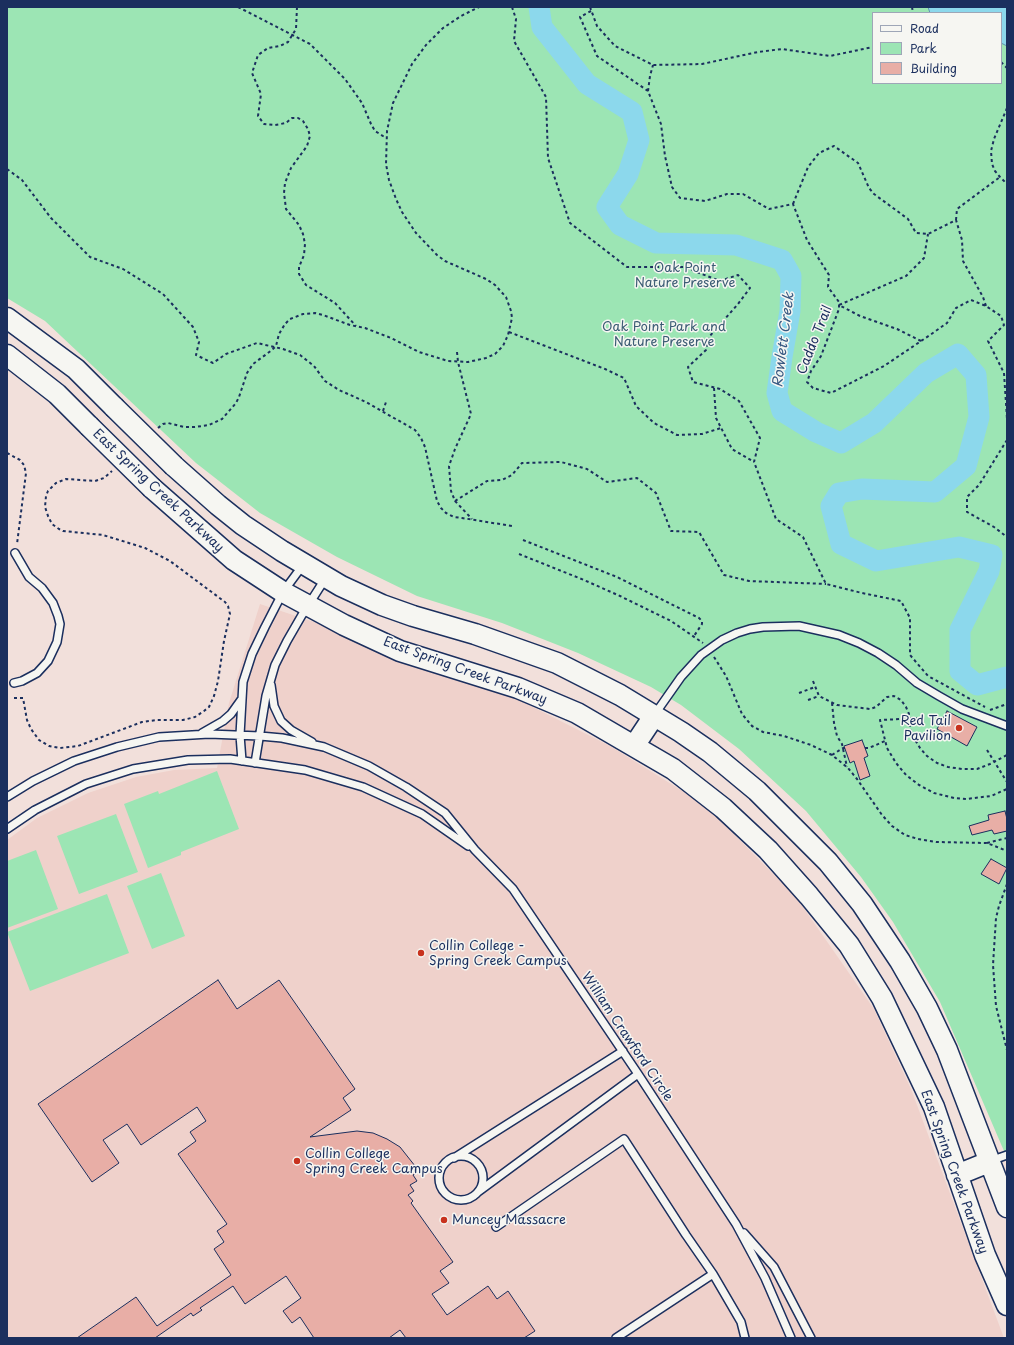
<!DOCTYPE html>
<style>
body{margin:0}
#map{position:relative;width:1014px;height:1345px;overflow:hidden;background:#f2e0db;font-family:"Playpen Sans",sans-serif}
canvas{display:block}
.frame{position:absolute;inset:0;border:8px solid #1b2f5e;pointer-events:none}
.legend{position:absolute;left:872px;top:12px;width:130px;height:72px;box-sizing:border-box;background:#f6f6f2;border:1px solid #9ea6b7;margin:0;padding:5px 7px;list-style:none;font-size:12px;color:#1b2f5e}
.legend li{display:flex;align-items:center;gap:8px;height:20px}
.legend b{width:20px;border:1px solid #9ea6b7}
</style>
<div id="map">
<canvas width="1014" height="1345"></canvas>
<div class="frame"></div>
<ul class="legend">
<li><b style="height:5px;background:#f6f6f2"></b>Road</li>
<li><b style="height:11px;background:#9ce5b4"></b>Park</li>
<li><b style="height:11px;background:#e8aea6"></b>Building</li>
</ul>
</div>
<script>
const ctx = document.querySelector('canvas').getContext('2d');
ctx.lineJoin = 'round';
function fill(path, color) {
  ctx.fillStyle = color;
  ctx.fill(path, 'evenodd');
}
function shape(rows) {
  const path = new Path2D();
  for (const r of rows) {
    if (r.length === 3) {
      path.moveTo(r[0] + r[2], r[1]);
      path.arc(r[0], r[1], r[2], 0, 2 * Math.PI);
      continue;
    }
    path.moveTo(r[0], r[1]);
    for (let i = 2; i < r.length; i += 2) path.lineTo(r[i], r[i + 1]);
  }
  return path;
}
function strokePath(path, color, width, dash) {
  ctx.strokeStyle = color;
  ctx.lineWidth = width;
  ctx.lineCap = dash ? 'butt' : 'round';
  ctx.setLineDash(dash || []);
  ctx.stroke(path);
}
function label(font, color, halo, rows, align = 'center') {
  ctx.font = font + ' "Playpen Sans",sans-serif';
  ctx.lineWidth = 3;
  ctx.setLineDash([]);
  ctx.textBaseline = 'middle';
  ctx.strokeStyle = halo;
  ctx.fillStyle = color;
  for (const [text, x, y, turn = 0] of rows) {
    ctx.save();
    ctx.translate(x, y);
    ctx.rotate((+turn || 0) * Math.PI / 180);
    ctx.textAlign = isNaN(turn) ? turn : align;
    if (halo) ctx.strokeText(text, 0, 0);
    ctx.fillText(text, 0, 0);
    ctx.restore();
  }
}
fill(shape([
 [260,604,320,624,505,693,610,746,705,805,796,897,874,1009,911,1089,1004,1338,7,1338,7,840,37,818,88,793,136,777,174,770,217,768,229,703]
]), '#efd1cb');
fill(shape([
 [7,7,1007,7,1007,1158,940,1002,893,922,861,877,806,811,739,749,681,705,651,687,578,653,502,623,417,596,337,557,260,513,196,463,45,321,7,298],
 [873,13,1001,13,1001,83,873,83],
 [217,771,239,829,181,852,181,855,148,868,124,804,158,791,159,794],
 [116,814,138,872,79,894,57,836],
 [36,850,58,909,7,928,7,861],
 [161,873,185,936,152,949,127,886],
 [107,894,129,953,30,991,7,932]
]), '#9ce5b4');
const water = shape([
 [928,7,1007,7,1007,46,1001,43,1001,13,930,13,928,7]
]);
fill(water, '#8cd8ec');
strokePath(water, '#5f94b3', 1);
strokePath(shape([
 [539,7,542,27,587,84,632,112,639,140,628,174,607,207,620,225,656,243,736,245,782,260,791,276,790,311,782,357,777,393,782,411,816,432,841,443,874,423,926,373,958,354,976,375,979,417,966,466,935,492,862,489,839,493,831,506,841,544,876,561,959,547,992,555,989,571,960,630,960,671,977,685,1007,677]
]), '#8cd8ec', 21);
const building = shape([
 [947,711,977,727,967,746,937,729,947,711],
 [862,740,868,756,864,758,870,776,860,780,854,761,850,763,844,746,862,740],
 [1005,811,1007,819,1007,831,994,834,992,830,972,835,969,826,989,820,988,815,1005,811],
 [991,859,1007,868,999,884,981,874,991,859],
 [218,980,237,1009,279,980,355,1089,343,1098,351,1110,310,1137,357,1131,373,1133,387,1139,400,1147,419,1171,413,1175,417,1181,410,1185,414,1191,408,1195,413,1201,411,1203,453,1262,440,1271,449,1283,432,1294,447,1315,488,1286,497,1299,508,1291,535,1331,524,1338,406,1338,400,1330,389,1338,314,1338,300,1317,292,1323,283,1311,301,1298,286,1276,245,1304,233,1286,200,1308,202,1310,193,1316,191,1313,155,1338,77,1338,136,1297,157,1326,231,1275,214,1249,224,1242,217,1231,227,1224,178,1154,196,1141,190,1132,206,1121,197,1107,141,1145,127,1124,103,1140,119,1163,92,1182,38,1104,218,980]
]);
fill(building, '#e8aea6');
strokePath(building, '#1b2f5e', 1);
const service = shape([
 [14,683,22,681,37,673,48,661,57,642,60,624,58,616,53,603,42,588,29,577,15,553],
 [271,685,274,706,281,721,291,730,312,742],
 [655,714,681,677,701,655,722,640,737,633,750,629,763,627,799,626,839,635,859,643,878,653,896,665,917,683,939,696,962,709,1007,726],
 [202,733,223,721,231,714,241,700],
 [242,761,240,735,243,682,252,654,265,627,283,592,303,565],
 [255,763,266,696,275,665,287,641,302,615,325,579],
 [7,797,33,781,74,761,117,747,159,737,209,734,260,736,282,738,324,747,369,766,406,787,445,813,475,850,513,889,638,1074,736,1224,765,1278,791,1338],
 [7,829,35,810,86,784,133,769,188,760,230,759,305,770,363,787,422,814,468,846],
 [461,1178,22],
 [454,1158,623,1051],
 [990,1161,1007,1155],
 [478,1192,638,1074],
 [496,1227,624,1139,686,1235,713,1274,616,1338],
 [744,1233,774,1267,811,1338],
 [713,1274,741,1322,745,1338]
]);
const secondary = shape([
 [7,318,76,369,114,407],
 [7,355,57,394,89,426],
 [174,466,218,505,243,525,282,551,341,586,382,605,413,616,475,634,557,663,620,695,681,732,710,752,757,791,828,862,862,904,900,961,927,1008,947,1050,1007,1207],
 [152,488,234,560,283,592,344,625,400,651,518,688,577,713,673,769,723,808,768,850,809,896,849,945,882,998,934,1107,985,1255,1007,1305],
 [634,746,654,716],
 [957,1175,989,1162]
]);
strokePath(service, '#1b2f5e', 10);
strokePath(secondary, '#1b2f5e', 23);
strokePath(shape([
 [238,7,310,44,345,79,362,103,371,124,375,131,386,138],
 [297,7,296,29,288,42,280,46,268,48,258,55,252,73,261,94,258,116,264,124,275,125,286,123,292,118,298,118,303,121,308,129,310,136,307,146,291,168,285,183,284,193,286,209,299,225,303,234,305,244,304,255,299,267,299,274,306,285,335,303,356,326],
 [512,7,516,19,514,41,546,97,548,158,570,223,627,267,684,267,720,281,738,275,750,288,738,304,709,337,706,350,688,367,693,382,720,389,739,401,760,438,754,462,776,519,803,537,826,584,862,593,901,601,910,618,910,655,928,676,985,707],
 [590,7,597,26,615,46,653,65,702,64,758,52,782,49,830,56,873,47],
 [912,7,913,13],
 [591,11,580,17,597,56,648,91,661,124,665,156,672,187,680,198,705,201,727,194,743,194,769,209,793,204,807,240,829,275,828,287,839,302,839,309,821,356,811,371,807,382,813,388,831,393,884,366,930,335,947,323,956,308,971,300,986,306,1001,316,1004,325,988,341,1004,373,1007,419],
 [1001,62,1007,68],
 [648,91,650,76,653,65],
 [1007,108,994,139,991,151,992,164,995,171,1000,177,1007,184],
 [7,169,22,180,51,218,90,257,123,269,163,294,193,327,199,342,196,355,213,363,226,354,257,343,283,349,300,355,314,366,325,381,339,390,366,402,415,430,421,438,425,447,437,501,441,508,446,513,454,517,462,518,512,526],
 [793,204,808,167,819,153,834,146,858,163,869,188,874,194,908,219,916,233,928,234,956,220,962,240,963,261,983,297,986,306],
 [956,220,957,209,1000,177],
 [509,332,605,369,624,378,636,406,654,423,677,435,702,434,721,428],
 [921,341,897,329,860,316,839,305,906,276,924,258,928,234],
 [457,352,458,362,471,414,455,449,449,466,451,491,455,501,487,481,502,480,512,475,522,463,561,462,587,469,607,482,637,478,656,493,671,531,699,532,724,575,749,581,826,584],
 [714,388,716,418,732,449,754,462],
 [383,411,386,402],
 [158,428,163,424,168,423,184,427,195,427,209,425,222,419,236,403,239,397,247,373,253,364,272,350,276,346,279,334,285,324,290,319,303,314,315,313,323,315,350,325,365,328,391,338,419,352,448,361,468,362,486,358,495,354,503,346,508,335,512,318,511,311,506,297,495,285,486,279,445,261,437,255,416,233,402,212,396,199,389,180,386,164,387,131,393,103,412,64,426,45,443,28,461,16,479,7],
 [1007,440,979,485,967,497,967,512,994,527,1007,537],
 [7,453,20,460,24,465,26,473,17,544],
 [455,501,472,519],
 [523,540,617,577,699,618,702,621,702,624,694,636],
 [519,554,584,580,620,596,671,621,703,643],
 [714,657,726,676,742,714,752,726,763,732,784,736,811,745,832,755,848,768,857,779,882,815,892,826,905,835,918,839,936,842,987,843,1007,851],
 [813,681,819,696,837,705,870,709,876,707,887,697,894,696,901,700,906,707,909,714,910,729,914,738,920,748,927,756,937,763,948,767,962,769,977,769,990,764,1007,755],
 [799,693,815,687],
 [14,698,23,698,27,720,31,729,39,740,49,746,60,748,78,746,142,722,157,720,183,720,195,717,204,711,209,707,214,696,218,681,224,641,230,614,228,606,225,602,170,561,145,548,103,535,63,531,59,529,52,524,48,516,45,507,46,496,48,491,56,483,66,479,95,481,104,478,112,471],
 [808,700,819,696],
 [832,703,834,723,837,736,842,744,847,767],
 [990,710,1007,704],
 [923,718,880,720,887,748,896,763,906,775,919,785,934,793,954,798,966,799,991,796,1007,789],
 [865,748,869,748,885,741],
 [987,750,1007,782],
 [832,755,843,748,845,748],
 [987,843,1007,838],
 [1007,884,999,906,996,918,993,965,996,1006,1007,1050]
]), '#1b2f5e', 2, [3, 3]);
strokePath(service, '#f6f6f2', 7);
strokePath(secondary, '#f6f6f2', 20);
const secondaryBridge = shape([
 [114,407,174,466],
 [89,426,152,488]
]);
strokePath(secondaryBridge, '#1b2f5e', 23, []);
strokePath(secondaryBridge, '#f6f6f2', 20);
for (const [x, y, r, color] of [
 [959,728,4,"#c8321e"],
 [421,953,4,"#c8321e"],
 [297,1161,4,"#c8321e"],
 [444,1220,4,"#c8321e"]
]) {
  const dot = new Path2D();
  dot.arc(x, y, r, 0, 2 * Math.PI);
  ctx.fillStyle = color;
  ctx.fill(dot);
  strokePath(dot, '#f6f6f2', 1.5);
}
label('13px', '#3b5c74', '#f6f6f2', [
 ["Oak Point",685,268],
 ["Nature Preserve",685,283],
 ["Oak Point Park and",664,327],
 ["Nature Preserve",664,342]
]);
label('13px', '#1b2f5e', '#f6f6f2', [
 ["Caddo Trail",815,340,-68],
 ["East Spring Creek Parkway",158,491,43],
 ["East Spring Creek Parkway",465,671,20],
 ["William Crawford Circle",627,1037,56],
 ["East Spring Creek Parkway",954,1172,70]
]);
label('13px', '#1b2f5e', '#f6f6f2', [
 ["Red Tail",951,721,"right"],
 ["Pavilion",951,736,"right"],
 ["Collin College -",429,946],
 ["Spring Creek Campus",429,961],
 ["Collin College",305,1154],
 ["Spring Creek Campus",305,1169],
 ["Muncey Massacre",452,1220]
], 'left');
label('italic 14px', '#375982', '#f6f6f2', [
 ["Rowlett Creek",784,340,-83]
]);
</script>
